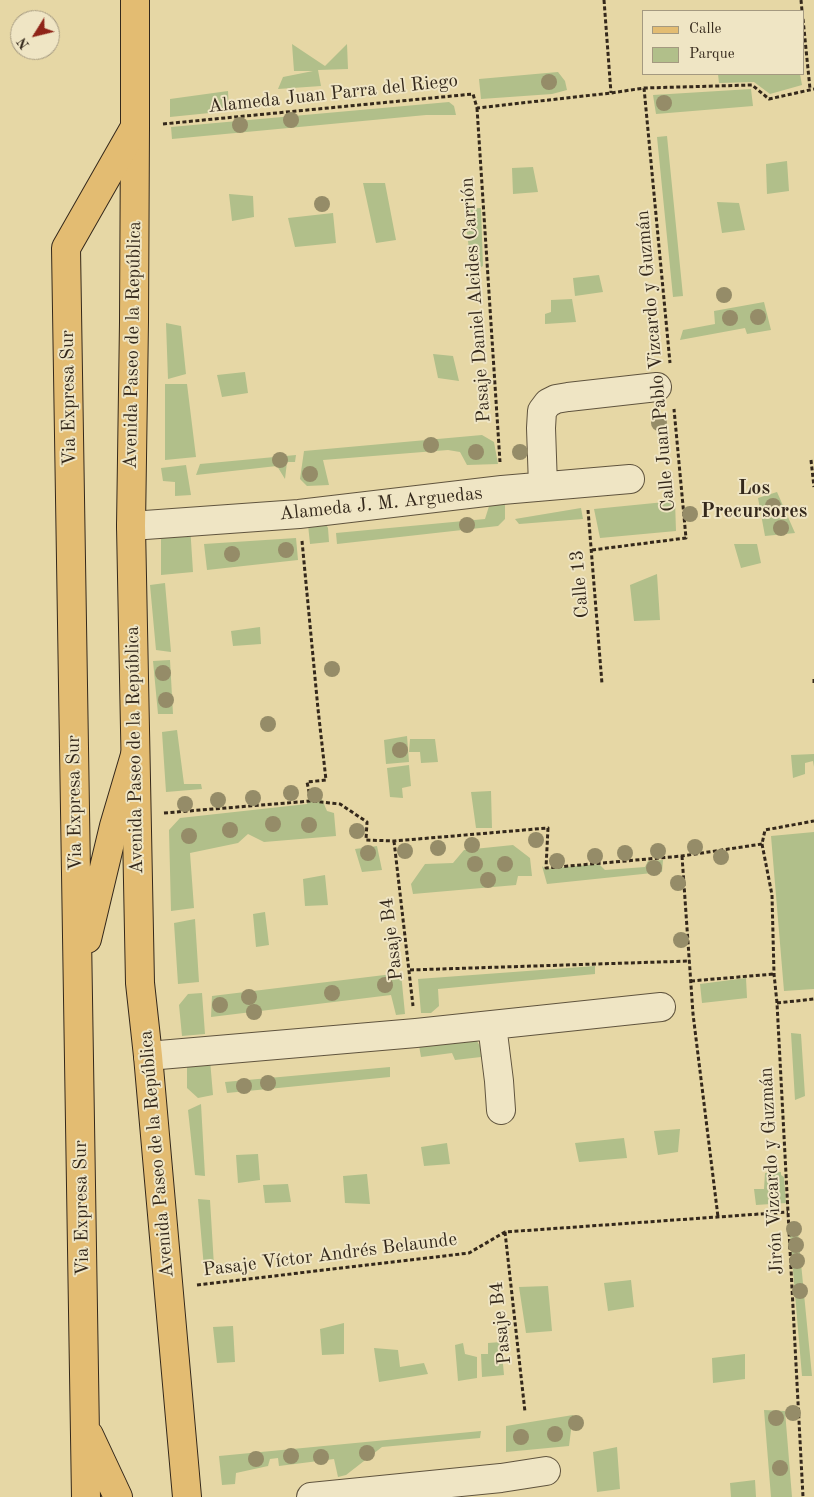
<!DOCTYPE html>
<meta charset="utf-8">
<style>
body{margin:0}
#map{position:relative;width:814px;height:1497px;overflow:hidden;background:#e6d7a5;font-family:"Old Standard TT",serif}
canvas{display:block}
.legend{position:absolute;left:642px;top:10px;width:162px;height:65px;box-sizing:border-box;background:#efe5c4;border:1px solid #a49980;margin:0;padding:6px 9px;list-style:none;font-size:15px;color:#34281b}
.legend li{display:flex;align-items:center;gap:10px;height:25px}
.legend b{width:25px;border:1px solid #a49980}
.north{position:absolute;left:10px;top:10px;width:50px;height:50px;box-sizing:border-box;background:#efe5c4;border:1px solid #a49980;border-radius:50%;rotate:234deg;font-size:14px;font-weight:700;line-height:20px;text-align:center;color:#34281b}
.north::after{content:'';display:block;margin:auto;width:18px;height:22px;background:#8f2418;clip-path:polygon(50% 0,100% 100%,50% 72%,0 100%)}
</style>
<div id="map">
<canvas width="814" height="1497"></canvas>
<ul class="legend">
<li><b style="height:6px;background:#e3bc72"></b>Calle</li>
<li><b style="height:14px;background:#b1bf8a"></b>Parque</li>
</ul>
<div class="north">N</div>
</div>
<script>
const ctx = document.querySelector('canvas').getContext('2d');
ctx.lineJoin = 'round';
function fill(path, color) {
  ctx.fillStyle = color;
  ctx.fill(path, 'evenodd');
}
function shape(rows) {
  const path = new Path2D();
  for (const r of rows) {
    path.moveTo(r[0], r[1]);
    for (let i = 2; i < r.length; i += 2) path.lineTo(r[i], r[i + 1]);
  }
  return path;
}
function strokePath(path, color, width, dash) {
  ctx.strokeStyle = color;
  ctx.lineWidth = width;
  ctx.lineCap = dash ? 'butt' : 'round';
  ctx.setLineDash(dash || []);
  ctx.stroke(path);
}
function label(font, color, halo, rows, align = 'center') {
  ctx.font = font + ' "Old Standard TT",serif';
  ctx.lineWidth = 4;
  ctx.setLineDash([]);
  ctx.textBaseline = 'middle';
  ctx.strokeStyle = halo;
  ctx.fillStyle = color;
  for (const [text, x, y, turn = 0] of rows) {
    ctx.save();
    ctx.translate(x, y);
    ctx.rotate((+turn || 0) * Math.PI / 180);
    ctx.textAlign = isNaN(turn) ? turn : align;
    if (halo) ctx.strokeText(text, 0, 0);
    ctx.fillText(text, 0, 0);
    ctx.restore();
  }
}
fill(shape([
 [292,44,325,66,347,44,348,69,318,70,321,86,278,89,283,77,313,71,294,71],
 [558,72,565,81,567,90,552,94,481,99,479,79],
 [718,74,800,74,802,85,770,94,754,82,719,83],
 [751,89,753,106,656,114,653,95],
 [228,91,229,111,170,117,170,99],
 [449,102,454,106,456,115,426,115,172,139,171,127],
 [667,136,683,296,673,297,657,137],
 [787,161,789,191,767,194,766,164],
 [533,167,538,192,513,194,512,168],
 [363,183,385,183,396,240,376,243],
 [229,194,253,196,254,217,232,221],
 [717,202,739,203,745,230,722,233],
 [481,208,483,266,472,273,464,209],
 [333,213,336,243,295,247,288,218],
 [599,275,603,292,575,296,573,278],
 [572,299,576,322,545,324,545,314,551,312,551,300],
 [764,302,771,330,747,334,745,328,680,340,683,330,715,324,714,311],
 [166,323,181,326,186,374,168,379],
 [433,354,453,356,459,381,438,378],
 [245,372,248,393,222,397,217,375],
 [165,384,187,384,196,457,165,460],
 [482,435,494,442,498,464,467,465,460,452,448,450,323,460,329,485,307,486,300,479,304,451],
 [296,455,295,462,287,462,285,479,277,466,196,475,200,464],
 [186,465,191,495,175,496,175,482,163,481,161,468],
 [505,492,505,519,498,526,337,544,336,533,485,519,490,503],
 [777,492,795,533,765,536,758,498],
 [675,501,676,531,600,538,594,509],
 [581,508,583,519,519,524,515,519],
 [307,515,321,515,328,528,329,542,310,544],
 [190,525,193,572,161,575,161,529],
 [296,538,298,560,207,570,204,544],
 [734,544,757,544,761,563,741,568],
 [657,574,660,620,634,621,630,585],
 [165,583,171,652,156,650,150,585],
 [260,627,261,644,233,646,231,631],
 [170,660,173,714,158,714,153,661],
 [177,730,184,784,201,784,202,789,166,792,162,732],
 [407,736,409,762,386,764,384,740],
 [410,739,435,739,438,762,421,763,420,752,409,752],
 [814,754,814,767,813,761,805,763,805,774,793,778,791,755],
 [409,765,411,786,402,788,403,798,390,797,387,768],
 [311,788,317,788,327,811,334,813,336,836,264,842,248,834,238,843,190,853,194,908,171,911,169,830,180,818,307,804],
 [491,791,492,828,476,828,471,792],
 [814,832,814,989,784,991,771,836],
 [513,845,530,858,532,876,518,876,516,885,413,894,411,884,425,864,453,863,464,850],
 [377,846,382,870,362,872,355,849],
 [663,860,662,872,547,884,542,866,545,869,599,864,605,870,645,867,648,861],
 [325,875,328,905,305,906,303,879],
 [265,912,269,945,256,947,253,914],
 [195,919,199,982,178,984,174,923],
 [595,966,595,974,438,989,439,1006,431,1013,421,1013,418,979],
 [401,973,405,1014,396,1015,391,995,211,1017,212,996],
 [746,978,747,998,702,1003,700,984],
 [202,993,205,1034,182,1036,179,1005,188,994],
 [791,1033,801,1034,805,1096,795,1100],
 [475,1038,480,1046,481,1057,455,1060,452,1053,421,1057,418,1040],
 [210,1060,213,1095,198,1098,187,1088,187,1061],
 [390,1067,390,1077,227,1093,225,1082],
 [201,1104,205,1176,195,1175,188,1110],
 [680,1129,678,1152,658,1155,654,1131],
 [624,1138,627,1158,579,1162,575,1143],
 [447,1143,450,1164,424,1166,421,1147],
 [258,1154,260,1180,238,1183,236,1155],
 [781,1172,781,1175,784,1177,786,1203,756,1205,754,1189,764,1189,765,1173],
 [367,1174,370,1204,345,1203,343,1176],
 [288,1184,291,1202,265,1203,263,1185],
 [198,1199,210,1200,214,1266,204,1268],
 [797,1222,812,1376,802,1376,789,1224],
 [631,1280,634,1307,608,1311,604,1283],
 [548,1286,552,1331,526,1333,519,1287],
 [344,1323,344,1354,322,1355,320,1329],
 [233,1326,235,1362,217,1363,213,1327],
 [501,1342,504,1375,482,1377,481,1354,488,1354,488,1343],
 [463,1343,465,1354,477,1357,477,1378,458,1381,455,1345],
 [374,1348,398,1350,400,1367,424,1363,428,1374,379,1382],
 [745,1354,745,1379,713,1383,712,1358],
 [764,1410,785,1411,792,1497,771,1497],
 [573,1415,569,1446,506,1452,506,1426],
 [481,1431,480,1438,382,1447,346,1475,338,1477,334,1459,279,1466,278,1458,270,1459,268,1466,236,1473,235,1484,222,1485,219,1456],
 [617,1447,620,1489,597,1492,593,1452],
 [755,1480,756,1497,731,1497,730,1483]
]), '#b1bf8a');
const minor = shape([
 [543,486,541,428,542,411,548,403,556,399,568,397,657,387],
 [131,526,299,514,502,490,630,479],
 [492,1025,499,1081,501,1110],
 [148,1056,416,1033,661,1007],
 [311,1497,501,1478,546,1471]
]);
const major = shape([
 [135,127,134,322,131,526,140,983,148,1056,187,1497]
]);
const highway = shape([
 [87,939,114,826,135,755],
 [89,1435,118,1497],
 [86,1497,66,248,135,127,135,0]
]);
strokePath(minor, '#60543e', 30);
strokePath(major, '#34281b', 30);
strokePath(highway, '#34281b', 30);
strokePath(shape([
 [604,0,611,93],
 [801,0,802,11],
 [803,19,810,89],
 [644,88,670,363],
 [477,108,500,462],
 [163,124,473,94,477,108,611,93,644,88,752,85,769,99,814,89],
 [811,460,814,487],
 [588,510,602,684],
 [302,541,318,709,326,780,307,782,311,801],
 [592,550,686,538,674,409],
 [814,679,814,685],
 [164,813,311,801,340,804,367,822,366,840,394,841,548,828,546,868,682,856,762,844,765,830,814,821],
 [394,841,413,1006],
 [762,844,772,895,774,974,777,1003,803,1497],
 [682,856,693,1014,718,1217],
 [410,970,690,961],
 [691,981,774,974],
 [777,1003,814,999],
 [505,1232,525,1412],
 [197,1285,469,1253,505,1232,788,1212]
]), '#34281b', 3, [4, 2.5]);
strokePath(minor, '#efe5c4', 28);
strokePath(major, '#e3bc72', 28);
strokePath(highway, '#e3bc72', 28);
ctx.fillStyle = '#958c68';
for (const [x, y] of [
 [549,82],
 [664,103],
 [291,120],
 [240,125],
 [322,204],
 [724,295],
 [758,317],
 [730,318],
 [659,423],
 [431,445],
 [476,452],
 [520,452],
 [280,460],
 [310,474],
 [773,506],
 [690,514],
 [467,525],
 [781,528],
 [286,550],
 [232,554],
 [332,669],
 [163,673],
 [166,700],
 [268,724],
 [400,750],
 [291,793],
 [315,795],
 [253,798],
 [218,800],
 [185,804],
 [273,824],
 [309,825],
 [230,830],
 [357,831],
 [189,836],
 [536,840],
 [472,845],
 [695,847],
 [438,848],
 [405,851],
 [658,851],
 [368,853],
 [625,853],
 [595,856],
 [721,857],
 [557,861],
 [475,864],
 [505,864],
 [654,868],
 [488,880],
 [678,883],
 [681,940],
 [385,985],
 [332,993],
 [249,997],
 [220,1005],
 [254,1012],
 [268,1083],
 [244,1086],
 [794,1229],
 [796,1245],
 [797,1261],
 [800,1291],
 [793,1413],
 [776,1418],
 [576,1423],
 [555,1434],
 [521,1437],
 [367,1453],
 [291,1456],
 [321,1457],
 [256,1459],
 [780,1468]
]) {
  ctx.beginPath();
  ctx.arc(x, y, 8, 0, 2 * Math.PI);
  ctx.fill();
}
label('19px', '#34281b', '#efe5c4', [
 ["Alameda Juan Parra del Riego",333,94,-6],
 ["Pasaje Daniel Alcides Carrión",476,300,-94],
 ["Avenida Paseo de la República",133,345,-89],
 ["Calle Juan Pablo Vizcardo y Guzmán",656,361,-95],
 ["Via Expresa Sur",69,398,-91],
 ["Alameda J. M. Arguedas",381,504,-6],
 ["Calle 13",580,584,-95],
 ["Avenida Paseo de la República",135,750,-91],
 ["Via Expresa Sur",75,803,-91],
 ["Pasaje B4",392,939,-97],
 ["Avenida Paseo de la República",157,1154,-95],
 ["Jirón Vizcardo y Guzmán",772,1171,-93],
 ["Via Expresa Sur",82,1208,-91],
 ["Pasaje Víctor Andrés Belaunde",330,1255,-7],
 ["Pasaje B4",501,1323,-96]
]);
label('bold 20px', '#34281b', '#efe5c4', [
 ["Los",754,489],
 ["Precursores",754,512]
]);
</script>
